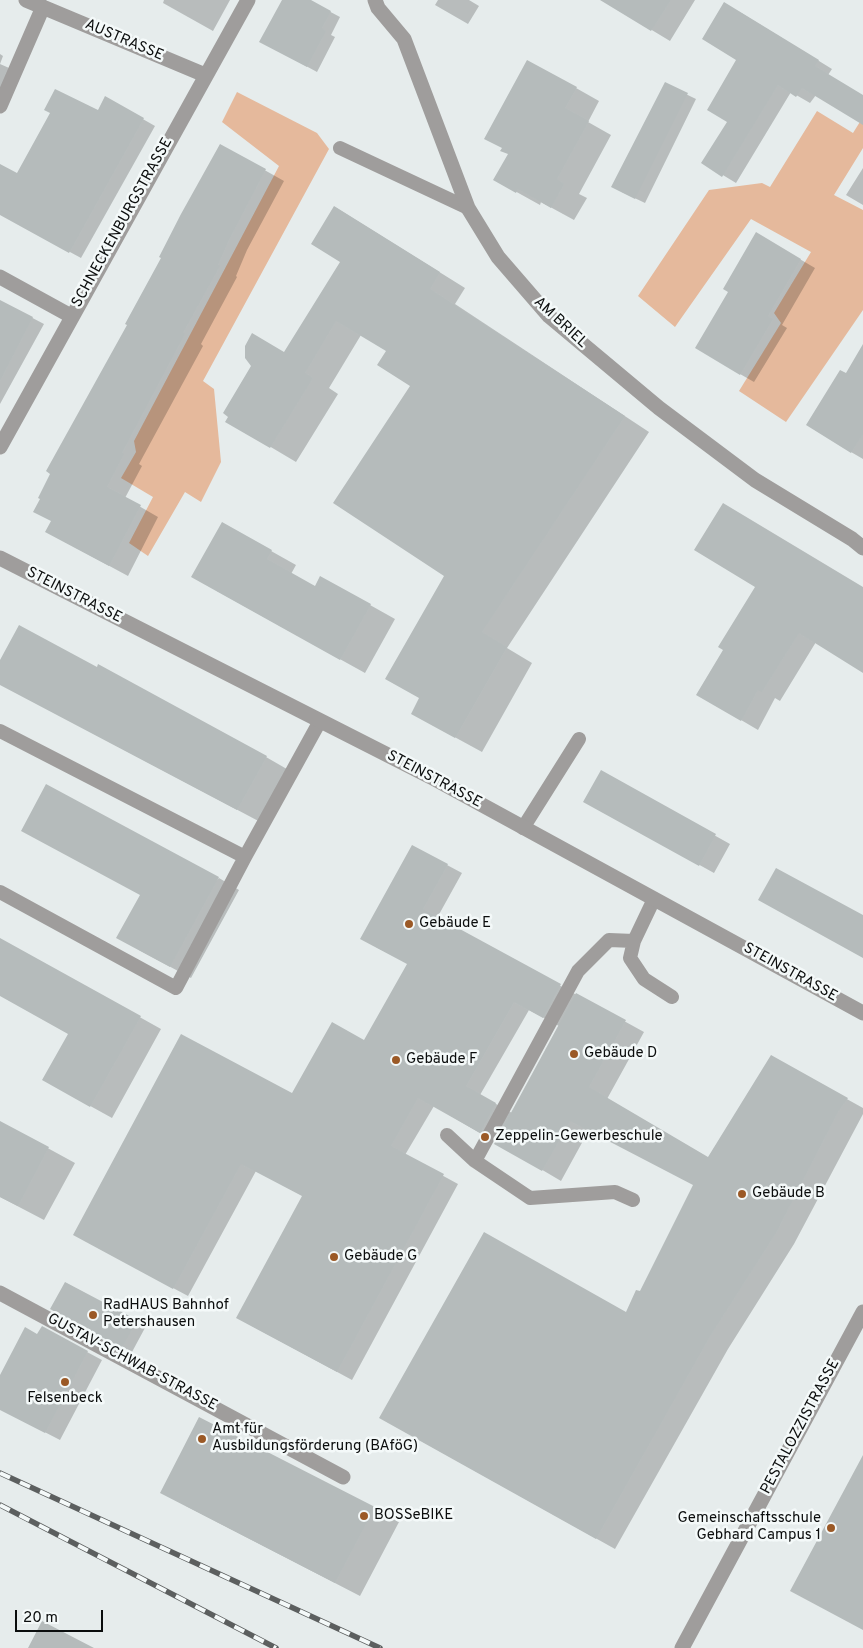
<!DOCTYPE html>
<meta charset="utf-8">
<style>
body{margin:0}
#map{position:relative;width:863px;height:1648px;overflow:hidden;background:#e6ecec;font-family:Overpass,sans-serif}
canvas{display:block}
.scale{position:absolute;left:15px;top:1610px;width:88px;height:22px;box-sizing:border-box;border:2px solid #0b0d0d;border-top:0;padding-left:6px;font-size:15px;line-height:18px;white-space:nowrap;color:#0b0d0d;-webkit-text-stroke:4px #f4f9f9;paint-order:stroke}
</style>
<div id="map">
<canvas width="863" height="1648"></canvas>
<div class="scale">20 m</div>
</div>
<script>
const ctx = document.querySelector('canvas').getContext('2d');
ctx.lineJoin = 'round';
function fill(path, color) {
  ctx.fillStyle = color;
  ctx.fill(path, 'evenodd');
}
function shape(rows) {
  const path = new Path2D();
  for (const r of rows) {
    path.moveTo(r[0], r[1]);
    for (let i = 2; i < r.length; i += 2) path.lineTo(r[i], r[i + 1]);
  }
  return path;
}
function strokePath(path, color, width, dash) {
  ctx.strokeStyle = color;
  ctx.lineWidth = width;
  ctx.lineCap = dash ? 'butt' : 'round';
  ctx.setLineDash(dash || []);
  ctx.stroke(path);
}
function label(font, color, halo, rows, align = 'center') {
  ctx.font = font + ' Overpass,sans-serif';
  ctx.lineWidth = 5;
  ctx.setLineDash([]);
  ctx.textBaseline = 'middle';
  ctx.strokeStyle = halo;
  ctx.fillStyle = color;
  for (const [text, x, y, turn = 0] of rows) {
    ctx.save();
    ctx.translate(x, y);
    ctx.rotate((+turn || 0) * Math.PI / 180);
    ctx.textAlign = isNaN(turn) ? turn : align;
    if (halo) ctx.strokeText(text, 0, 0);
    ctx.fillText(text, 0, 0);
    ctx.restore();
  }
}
fill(shape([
 [237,92,317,133,329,149,203,381,214,389,221,462,201,502,185,492,148,556,129,543,153,497,121,478,136,452,134,441,279,166,222,122],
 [817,111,853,133,863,117,863,148,834,195,863,210,863,310,786,422,739,391,781,323,774,313,811,252,751,219,675,327,638,296,709,190,762,183,770,187]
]), '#e5b99c');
fill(shape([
 [164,0,230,0,213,31,163,3],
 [284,0,308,0,340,17,331,35,335,37,317,72,271,47],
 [438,0,469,0,479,6,468,24,435,5],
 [602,0,695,0,670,41],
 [738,11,832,69,828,75,863,96,863,123,816,95,810,103,791,92,736,183,703,163,729,121,738,60],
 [0,54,3,56,0,64,16,71,0,94],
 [665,84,696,99,645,203,622,192],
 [576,88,599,101,588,122,611,135,579,194,587,198,574,220,541,202,540,205,495,180],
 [106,98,155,126,81,258,0,214,0,168,17,175,98,112],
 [220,145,284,181,247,250,236,276,237,277,201,344,203,346,139,464,142,466,125,498,158,517,128,576,65,542,129,324],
 [863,168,863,205,846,195],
 [335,207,465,288,455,304,649,432,507,648,532,663,482,752,438,728,421,698,445,576,412,386,387,351,361,335,329,388,338,394,296,462,227,421,285,354,342,262],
 [757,234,815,268,782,325,787,328,754,382,740,374,730,292],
 [0,301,44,324,0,404],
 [863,347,863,459,851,452,846,374],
 [223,524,296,565,291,574,315,587,370,605,395,619,365,673,217,591],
 [863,588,863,670,816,642,780,701,775,698,758,730,697,694],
 [0,663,266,757,292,772,264,824,0,684],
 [601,772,730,844,714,873,584,801],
 [447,865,462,873,437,918,644,1032,607,1099,708,1158,771,1057,863,1108,863,1114,794,1244,728,1349,615,1549,400,1429,626,1313,640,1292,695,1185,589,1130,561,1181,434,1106,405,1155,458,1184,352,1380,252,1326,303,1196,256,1171,188,1296,89,1243,364,1042,409,964,376,947],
 [529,1010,559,1026,512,1113,480,1095],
 [219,878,239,890,191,978,139,950],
 [0,939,161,1029,112,1118,65,1092,70,1034,0,995],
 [0,1122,75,1163,44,1220,0,1197],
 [66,1283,146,1326,132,1352,62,1314],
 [38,1335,87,1352,102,1360,60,1440,0,1409,0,1378],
 [186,1506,374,1508,399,1522,360,1596]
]), '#0003');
fill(shape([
 [282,0,311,0,331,11,322,28,326,31,307,67,259,42],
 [600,0,671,0,651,31],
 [724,2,819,60,815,66,863,95,863,125,802,88,796,97,778,85,722,177,701,163,727,122,707,110,736,60,702,39],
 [527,60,577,87,565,108,589,121,557,179,564,184,551,208,518,189,516,193,493,180,508,154,500,151,502,148,484,139],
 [665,82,688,93,635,199,611,187],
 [55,89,98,110,105,96,144,118,69,253,0,215,0,164,17,173,50,113,44,110],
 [220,144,266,169,229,240,218,265,220,266,183,333,185,334,122,453,124,454,107,487,141,505,109,566,45,532,51,521,33,512,40,499,38,498,50,474,46,471,127,325,125,324,161,258,159,257,181,214],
 [334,206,440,272,430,289,625,416,482,632,507,647,455,738,411,714,419,698,385,679,444,576,333,503,410,386,377,365,386,351,336,321,305,373,313,378,270,448,225,422,228,417,223,413,251,366,245,358,245,346,252,333,284,352,340,262,311,244],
 [756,232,801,259,768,316,773,319,740,375,695,348,728,292,723,289],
 [0,300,33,317,0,381],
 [863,344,863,434,851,453,806,425,840,370,846,373],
 [723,503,863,587,863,673,799,633,762,692,758,690,741,721,696,695,723,650,718,647,755,587,694,550],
 [222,522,272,550,267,559,315,586,320,576,371,604,340,660,191,577],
 [19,625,97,667,98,664,267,756,237,810,0,685,0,660],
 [601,770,716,834,699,866,583,802],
 [46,784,219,877,170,967,116,938,140,895,21,831],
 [412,845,448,864,423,909,561,984,543,1018,514,1002,466,1086,496,1103,480,1133,418,1098,391,1146,444,1174,337,1372,236,1318,302,1196,241,1164,173,1289,73,1235,181,1034,292,1093,332,1022,364,1040,407,964,360,939],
 [776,868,863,915,863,958,758,900],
 [0,938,141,1016,90,1107,42,1080,68,1034,0,996],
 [576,993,626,1020,589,1087,708,1157,771,1055,848,1098,838,1112,776,1233,709,1338,596,1539,379,1418,484,1232,626,1312,636,1290,640,1291,693,1185,570,1121,542,1171,494,1144],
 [0,1121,49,1147,18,1206,0,1197],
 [65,1282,137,1320,122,1348,50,1309],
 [42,1326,88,1351,45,1433,0,1410,0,1375,25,1327,37,1334],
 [199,1417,375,1507,335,1583,160,1493],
 [863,1455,863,1630,790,1591],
 [42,1621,94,1648,28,1648]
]), '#b5bbbb');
strokePath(shape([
 [340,148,468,208],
 [0,731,245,857],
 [523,828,579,739],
 [0,892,176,988,245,857,320,721],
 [634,941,630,958,644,979,672,997],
 [447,1135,475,1161,530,1198,615,1192,633,1200],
 [475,1161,578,971,609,940,634,941,654,899]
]), '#9f9d9c', 14);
strokePath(shape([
 [26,0,205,75],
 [375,0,378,8,404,39,468,208,498,257,549,316,659,408,755,480,852,539,863,548],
 [0,106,43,7],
 [0,277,71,316],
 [0,447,248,0],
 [0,558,431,777,863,1013],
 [0,1293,343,1477],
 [682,1648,863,1312]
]), '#9f9d9c', 15);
const rail = shape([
 [0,1473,380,1648],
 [0,1505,276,1648]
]);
strokePath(rail, '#5c5f5f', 5.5);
strokePath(rail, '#f4f9f9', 4, [11]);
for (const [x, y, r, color] of [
 [409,924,5,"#9b5926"],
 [574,1054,5,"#9b5926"],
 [396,1060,5,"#9b5926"],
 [485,1137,5,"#9b5926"],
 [742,1194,5,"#9b5926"],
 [334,1257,5,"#9b5926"],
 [93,1315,5,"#9b5926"],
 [65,1382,5,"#9b5926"],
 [202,1439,5,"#9b5926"],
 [364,1516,5,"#9b5926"],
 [831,1528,5,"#9b5926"]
]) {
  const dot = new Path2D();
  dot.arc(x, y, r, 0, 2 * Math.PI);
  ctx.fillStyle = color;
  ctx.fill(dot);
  strokePath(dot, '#f4f9f9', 2);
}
label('15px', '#0b0d0d', '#f4f9f9', [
 ["AUSTRASSE",124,41,23],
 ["SCHNECKENBURGSTRASSE",123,223,-61],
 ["AM BRIEL",560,323,43],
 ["STEINSTRASSE",74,596,27],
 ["STEINSTRASSE",434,780,28],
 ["STEINSTRASSE",790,973,29],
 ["GUSTAV-SCHWAB-STRASSE",132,1363,28],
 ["PESTALOZZISTRASSE",801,1427,-62]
]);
label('15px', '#0b0d0d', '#f4f9f9', [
 ["Gebäude E",419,924],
 ["Gebäude D",584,1054],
 ["Gebäude F",406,1060],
 ["Zeppelin-Gewerbeschule",495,1137],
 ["Gebäude B",752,1194],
 ["Gebäude G",344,1257],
 ["RadHAUS Bahnhof",103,1306],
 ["Petershausen",103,1323],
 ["Felsenbeck",65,1399,"center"],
 ["Amt für",212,1430],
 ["Ausbildungsförderung (BAföG)",212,1447],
 ["BOSSeBIKE",374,1516],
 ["Gemeinschaftsschule",821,1519,"right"],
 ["Gebhard Campus 1",821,1536,"right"]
], 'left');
</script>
